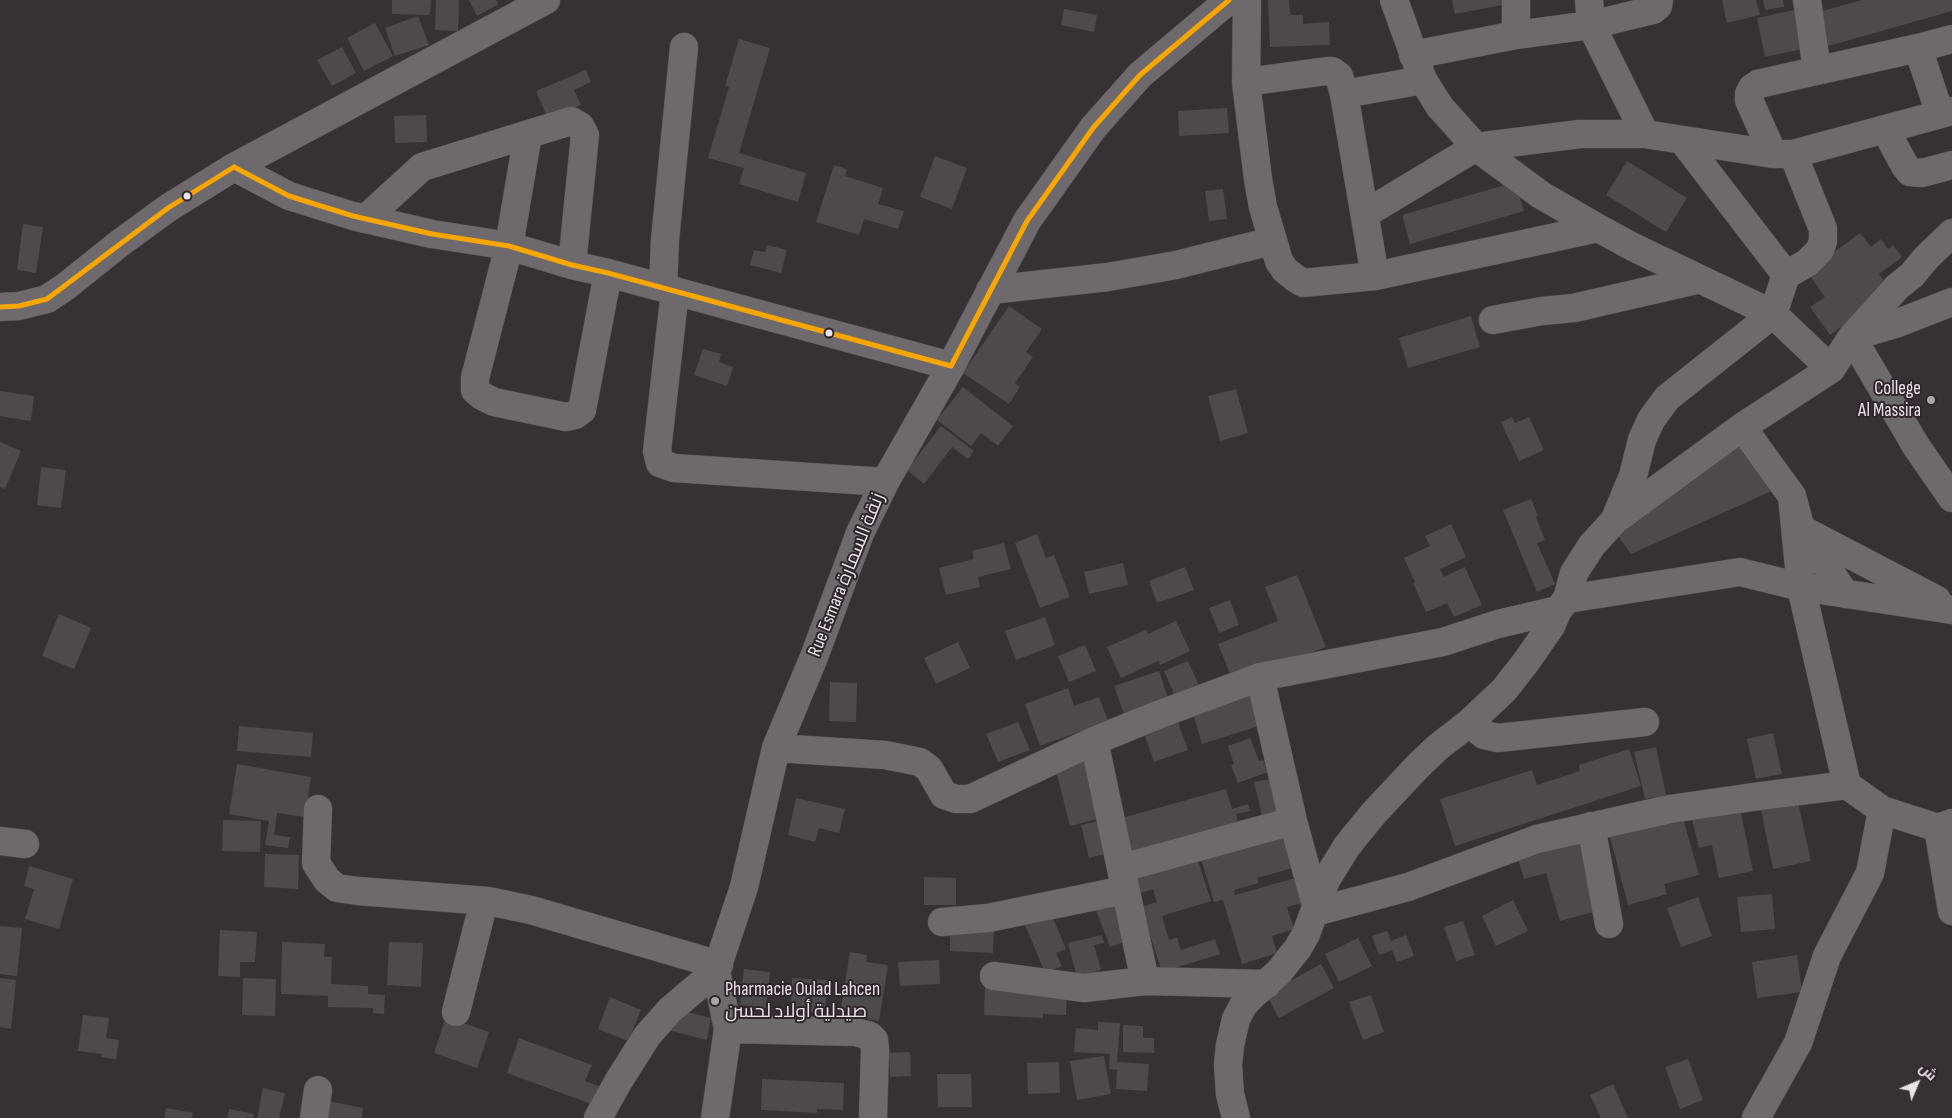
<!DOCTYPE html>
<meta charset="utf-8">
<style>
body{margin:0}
#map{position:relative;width:1952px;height:1118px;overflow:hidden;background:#373136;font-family:"Sofia Sans Condensed",Cairo,sans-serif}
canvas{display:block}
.north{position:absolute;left:1892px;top:1058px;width:50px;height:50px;-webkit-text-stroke:4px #2f252d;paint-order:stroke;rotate:45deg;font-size:14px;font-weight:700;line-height:20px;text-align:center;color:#eae3e8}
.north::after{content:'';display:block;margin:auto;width:18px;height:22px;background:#eae3e8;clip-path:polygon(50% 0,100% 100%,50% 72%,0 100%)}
</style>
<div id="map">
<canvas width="1952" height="1118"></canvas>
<div class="north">ش</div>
</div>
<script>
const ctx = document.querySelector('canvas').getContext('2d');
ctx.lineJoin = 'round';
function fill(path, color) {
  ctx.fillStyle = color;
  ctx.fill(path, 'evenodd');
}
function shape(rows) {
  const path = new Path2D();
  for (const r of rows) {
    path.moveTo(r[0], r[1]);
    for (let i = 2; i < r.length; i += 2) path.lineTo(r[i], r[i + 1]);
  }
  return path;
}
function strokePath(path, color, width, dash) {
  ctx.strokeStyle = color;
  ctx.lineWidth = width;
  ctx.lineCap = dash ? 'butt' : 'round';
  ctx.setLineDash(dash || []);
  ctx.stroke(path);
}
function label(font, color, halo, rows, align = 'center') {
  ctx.font = font + ' "Sofia Sans Condensed",Cairo,sans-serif';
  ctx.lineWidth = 4;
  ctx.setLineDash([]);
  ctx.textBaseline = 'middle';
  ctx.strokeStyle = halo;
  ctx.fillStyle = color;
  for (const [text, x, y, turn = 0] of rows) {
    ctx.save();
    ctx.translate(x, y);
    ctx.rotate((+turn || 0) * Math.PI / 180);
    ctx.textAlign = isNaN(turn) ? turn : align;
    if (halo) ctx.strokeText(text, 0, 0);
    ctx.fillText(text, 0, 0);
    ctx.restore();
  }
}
fill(shape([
 [392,0,431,0,430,15,392,14],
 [436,0,459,0,458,31,435,30],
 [469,0,496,0,499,4,477,16],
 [1268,0,1289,0,1290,15,1303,15,1303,24,1329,22,1330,45,1270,47],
 [1452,0,1506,0,1507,4,1455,14],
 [1722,0,1756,0,1760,15,1727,23],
 [1763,0,1783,0,1784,7,1765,10],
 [1862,0,1952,0,1952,11,1825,47,1815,13],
 [1064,9,1097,15,1094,32,1061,25],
 [1799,9,1807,48,1765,57,1757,18],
 [418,16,429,45,395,56,385,28],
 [375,23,393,56,364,71,347,38],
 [739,39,770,48,739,153,806,173,798,202,739,184,744,168,708,158,729,87,725,86],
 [342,47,356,73,332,86,317,60],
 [586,70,591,82,574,90,581,105,548,119,536,91],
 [1227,108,1229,133,1179,136,1178,111],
 [426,115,427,142,395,143,394,116],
 [935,156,967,168,952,209,920,197],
 [1627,161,1687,198,1666,232,1606,195],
 [834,165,847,169,845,176,883,188,878,204,904,211,898,229,864,219,859,235,816,222],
 [1515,182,1524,211,1410,244,1402,215],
 [1223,189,1227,219,1209,221,1205,191],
 [23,224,43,227,36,273,17,270],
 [1860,233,1871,247,1881,239,1888,249,1893,245,1902,257,1879,274,1891,290,1830,335,1810,307,1825,297,1807,272],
 [767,245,787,250,781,273,750,265,754,250,765,252],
 [1009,306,1042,329,1026,352,1033,357,1015,383,1020,387,1009,404,963,373],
 [1471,316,1480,347,1408,368,1399,338],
 [703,349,721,354,719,362,733,367,727,386,694,375],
 [963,387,1013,426,998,446,981,433,971,446,937,420],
 [1236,389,1248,433,1220,441,1208,396],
 [0,391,34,396,31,421,0,416],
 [1512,417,1515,423,1529,417,1544,450,1519,461,1501,422],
 [941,426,974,451,968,459,952,447,924,484,907,470],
 [1738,439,1774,490,1631,554,1616,533],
 [0,442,21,451,5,489,0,487],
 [41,467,66,470,61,508,37,505],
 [1531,499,1538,516,1536,517,1545,540,1537,543,1555,584,1537,592,1503,510],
 [1451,524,1466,557,1440,569,1444,577,1465,567,1482,605,1454,617,1447,603,1426,612,1413,583,1415,582,1404,558,1430,546,1425,536],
 [1037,534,1046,558,1054,555,1070,597,1040,608,1015,543],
 [1004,543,1011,569,978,577,980,587,946,595,939,568,974,559,972,551],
 [1123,563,1128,585,1089,594,1084,572],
 [1185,567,1194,590,1157,603,1149,581],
 [1297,575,1326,647,1261,672,1231,676,1218,644,1278,621,1265,587],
 [1230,600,1239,625,1219,633,1209,608],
 [59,614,91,628,74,669,42,656],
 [1045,617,1055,645,1016,660,1005,631],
 [1176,621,1190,651,1160,665,1158,661,1121,678,1107,647,1146,630,1148,634],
 [958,642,970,668,936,684,924,658],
 [1085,645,1096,671,1069,682,1058,656],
 [1188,661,1200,688,1176,698,1164,671],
 [1159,671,1168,698,1124,714,1114,686],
 [830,682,857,683,856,722,829,721],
 [1068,688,1074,706,1099,697,1108,721,1040,746,1025,704],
 [1248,690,1259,726,1202,744,1191,707],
 [1175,714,1188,750,1154,762,1141,725],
 [1018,722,1030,750,998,762,986,734],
 [239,726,313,733,311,757,237,751],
 [1773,733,1782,774,1756,779,1747,739],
 [1250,738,1259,761,1263,760,1268,772,1238,783,1231,765,1234,764,1228,746],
 [1656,747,1666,795,1645,799,1634,752],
 [1629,749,1641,786,1455,846,1440,799,1532,770,1537,785,1580,771,1579,765],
 [1093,754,1109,816,1070,826,1054,763],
 [237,764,311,777,305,817,277,813,274,835,290,837,288,848,265,845,269,821,229,814],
 [1275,778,1280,820,1264,824,1254,782],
 [1226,789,1232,809,1248,804,1250,811,1236,814,1239,826,1133,856,1122,818],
 [796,798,845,809,839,833,819,828,815,842,788,835],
 [1798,802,1811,861,1773,869,1761,810],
 [1740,809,1753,871,1719,878,1712,845,1699,848,1692,819],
 [1683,818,1699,875,1664,884,1667,894,1628,905,1610,837],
 [1107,819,1115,851,1089,858,1081,825],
 [223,820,261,821,260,852,222,851],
 [1287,834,1296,867,1257,878,1259,883,1234,890,1235,895,1299,877,1306,902,1287,907,1294,929,1272,936,1277,953,1242,964,1223,900,1214,902,1201,859],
 [1579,835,1601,910,1560,921,1546,873,1524,879,1516,853],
 [265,854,299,855,298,889,264,887],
 [1196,854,1211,901,1162,916,1169,940,1177,937,1181,950,1215,939,1220,954,1162,972,1141,907,1157,902,1153,889,1141,893,1134,873],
 [29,866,73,879,59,929,25,919,34,889,24,886],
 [924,877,956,878,956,905,924,905],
 [1772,894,1775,929,1741,932,1737,897],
 [1120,896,1135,938,1110,947,1094,905],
 [1698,897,1712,936,1681,947,1667,908],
 [1513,900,1528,931,1496,946,1482,916],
 [1049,909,1066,949,1056,953,1062,966,1045,973,1023,920],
 [1463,921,1475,955,1456,961,1444,927],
 [0,926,22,928,17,976,0,974],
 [950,926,994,927,993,953,950,951],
 [220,930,257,932,255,962,240,962,240,977,218,976],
 [1387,931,1391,941,1406,935,1414,956,1397,962,1392,950,1379,955,1372,936],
 [1102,935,1104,943,1094,945,1101,970,1077,977,1068,943],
 [1358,938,1372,966,1339,982,1325,954],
 [282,942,325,944,324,957,332,957,331,984,368,986,368,994,385,995,384,1014,373,1013,373,1008,328,1007,328,996,281,994],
 [389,942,423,943,421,987,387,985],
 [850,952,867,955,866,962,888,965,879,1021,840,1014],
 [1797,955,1802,992,1757,998,1752,962],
 [939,960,940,984,900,986,898,962],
 [1321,964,1334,988,1279,1018,1266,994],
 [744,969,770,972,766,1008,740,1005],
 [0,978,16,980,11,1029,0,1027],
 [243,978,276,979,275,1016,242,1015],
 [792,978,827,980,825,1013,790,1011],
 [985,986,1067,991,1066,1015,1043,1014,1043,1018,984,1015],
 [1371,995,1384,1032,1363,1040,1349,1002],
 [610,997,641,1010,628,1041,598,1029],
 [688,1012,711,1018,707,1040,668,1030],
 [83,1015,109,1018,106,1038,119,1040,116,1059,101,1057,102,1054,78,1051],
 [446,1017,489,1032,477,1068,434,1053],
 [1098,1022,1120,1023,1117,1062,1149,1064,1147,1091,1116,1089,1117,1070,1109,1069,1110,1054,1074,1052,1076,1028,1098,1030],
 [1123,1025,1143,1026,1143,1038,1154,1038,1154,1053,1123,1052],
 [519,1038,592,1065,585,1081,601,1087,594,1105,507,1073],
 [910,1052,911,1076,890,1077,889,1053],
 [1104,1056,1111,1094,1077,1100,1070,1061],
 [1688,1059,1703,1100,1680,1109,1665,1067],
 [1059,1062,1060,1093,1028,1094,1027,1063],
 [937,1074,971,1074,972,1107,938,1107],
 [762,1079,844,1083,843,1110,817,1109,817,1113,761,1110],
 [1613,1084,1628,1118,1601,1118,1590,1095],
 [263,1088,285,1093,279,1118,257,1118],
 [328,1101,363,1108,362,1118,325,1118],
 [166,1108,193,1113,192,1118,164,1118],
 [229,1109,254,1114,253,1118,227,1118]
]), '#4d494d');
const minor = shape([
 [1247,0,1246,82,1258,179,1263,207,1279,261,1285,270,1295,278,1303,283,1375,276,1598,228],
 [1394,0,1423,80,1440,107,1476,147,1541,195,1598,228,1633,247,1773,314,1831,369],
 [1516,0,1516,35],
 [1589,0,1591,25,1645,134],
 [1807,0,1817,70],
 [1918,48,1940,114],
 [1413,55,1516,35,1591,25,1653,10,1658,6,1659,0],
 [1246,82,1327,71,1332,71,1339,76,1344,94,1375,276],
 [1344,94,1423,80],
 [1885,129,1905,166,1910,172,1922,173,1952,165],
 [528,134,509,246,475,378,475,390,482,396,494,402,566,417,575,415,582,410,608,273],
 [1683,141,1786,275],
 [1773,154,1749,100,1749,94,1752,88,1758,84,1918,48,1952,39],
 [234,167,289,196,353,216,432,234,509,246,572,265,608,273,951,366],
 [1365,214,1476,147,1580,134,1645,134,1773,154,1793,154,1952,111],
 [365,219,422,167,571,121,580,126,585,135,572,265],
 [663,288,665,240,684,47],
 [990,290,1108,277,1176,265,1272,241],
 [675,291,657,451,660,463,674,468,885,482],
 [0,307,19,306,47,299,65,287,120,243,168,208,234,167,546,0],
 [1493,320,1542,311,1574,308,1700,279],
 [1854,336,1898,323,1952,302],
 [1852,337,1916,446,1952,498],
 [1742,427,1792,496,1801,529,1845,594],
 [1792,496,1801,587,1847,785],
 [1615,519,1633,476,1642,440,1651,420,1667,398,1773,314,1786,275,1807,263,1820,250,1823,241,1823,229,1793,154],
 [1803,530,1937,600],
 [1567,599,1740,572,1801,587,1952,610],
 [1260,677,1293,821,1316,905],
 [1469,723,1484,735,1498,738,1645,722],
 [1094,741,1145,981],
 [776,748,885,755,920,762,929,769,944,795,956,799,970,799,1094,741,1155,716,1260,677,1443,642,1498,624,1558,610],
 [318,809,316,863,327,880,337,888,358,891,488,901,531,910,719,965],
 [1591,826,1609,924],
 [1938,828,1952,911],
 [0,841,25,844],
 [1122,868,1293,821],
 [1315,912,1408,887,1537,839,1670,809,1753,797,1847,785,1882,810,1938,828,1952,823],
 [942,922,988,918,1125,890],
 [994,976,1084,988,1145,981,1267,984],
 [456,1012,484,901],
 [728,1029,856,1032,870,1036,874,1040,875,1050,873,1118],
 [314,1118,318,1090],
 [598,1118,618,1082,647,1036,670,1010,716,971,744,887,776,748,814,657,860,533,885,482,951,366,1027,221,1093,128,1140,75,1229,0],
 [715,1118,728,1029,716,971],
 [1236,1118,1230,1094,1228,1065,1230,1045,1236,1019,1244,1004,1253,995,1279,972,1298,948,1306,934,1326,880,1347,846,1373,814,1418,766,1438,747,1469,723,1504,690,1526,662,1551,626,1558,610,1567,599,1574,573,1592,545,1615,520,1742,427,1831,369,1852,337,1897,287,1912,275,1926,258,1952,233],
 [1756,1118,1798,1043,1827,956,1870,873,1882,810]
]);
strokePath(minor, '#534e52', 29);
strokePath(minor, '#6e696d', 28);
strokePath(shape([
 [234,167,289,196,353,216,432,234,509,246,572,265,608,273,951,366],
 [0,307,19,306,47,299,168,208,234,167],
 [951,366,1027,221,1093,128,1140,75,1229,0]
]), '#f7a600', 5);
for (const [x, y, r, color] of [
 [187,196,4.5,"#eae3e8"],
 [829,333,4.5,"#eae3e8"],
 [1931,400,5,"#aba5aa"],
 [715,1001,5,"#aba5aa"]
]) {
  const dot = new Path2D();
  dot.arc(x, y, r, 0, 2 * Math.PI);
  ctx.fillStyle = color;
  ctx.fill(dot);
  strokePath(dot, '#2f252d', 2);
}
label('19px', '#eae3e8', '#2f252d', [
 ["College",1921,389],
 ["Al Massira",1921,411],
 ["Pharmacie Oulad Lahcen",725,990,"left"],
 ["صيدلية أولاد لحسن",725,1012,"left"]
], 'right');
label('19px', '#eae3e8', '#2f252d', [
 ["Rue Esmara زنقة السمارة",847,575,-68]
]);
</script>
